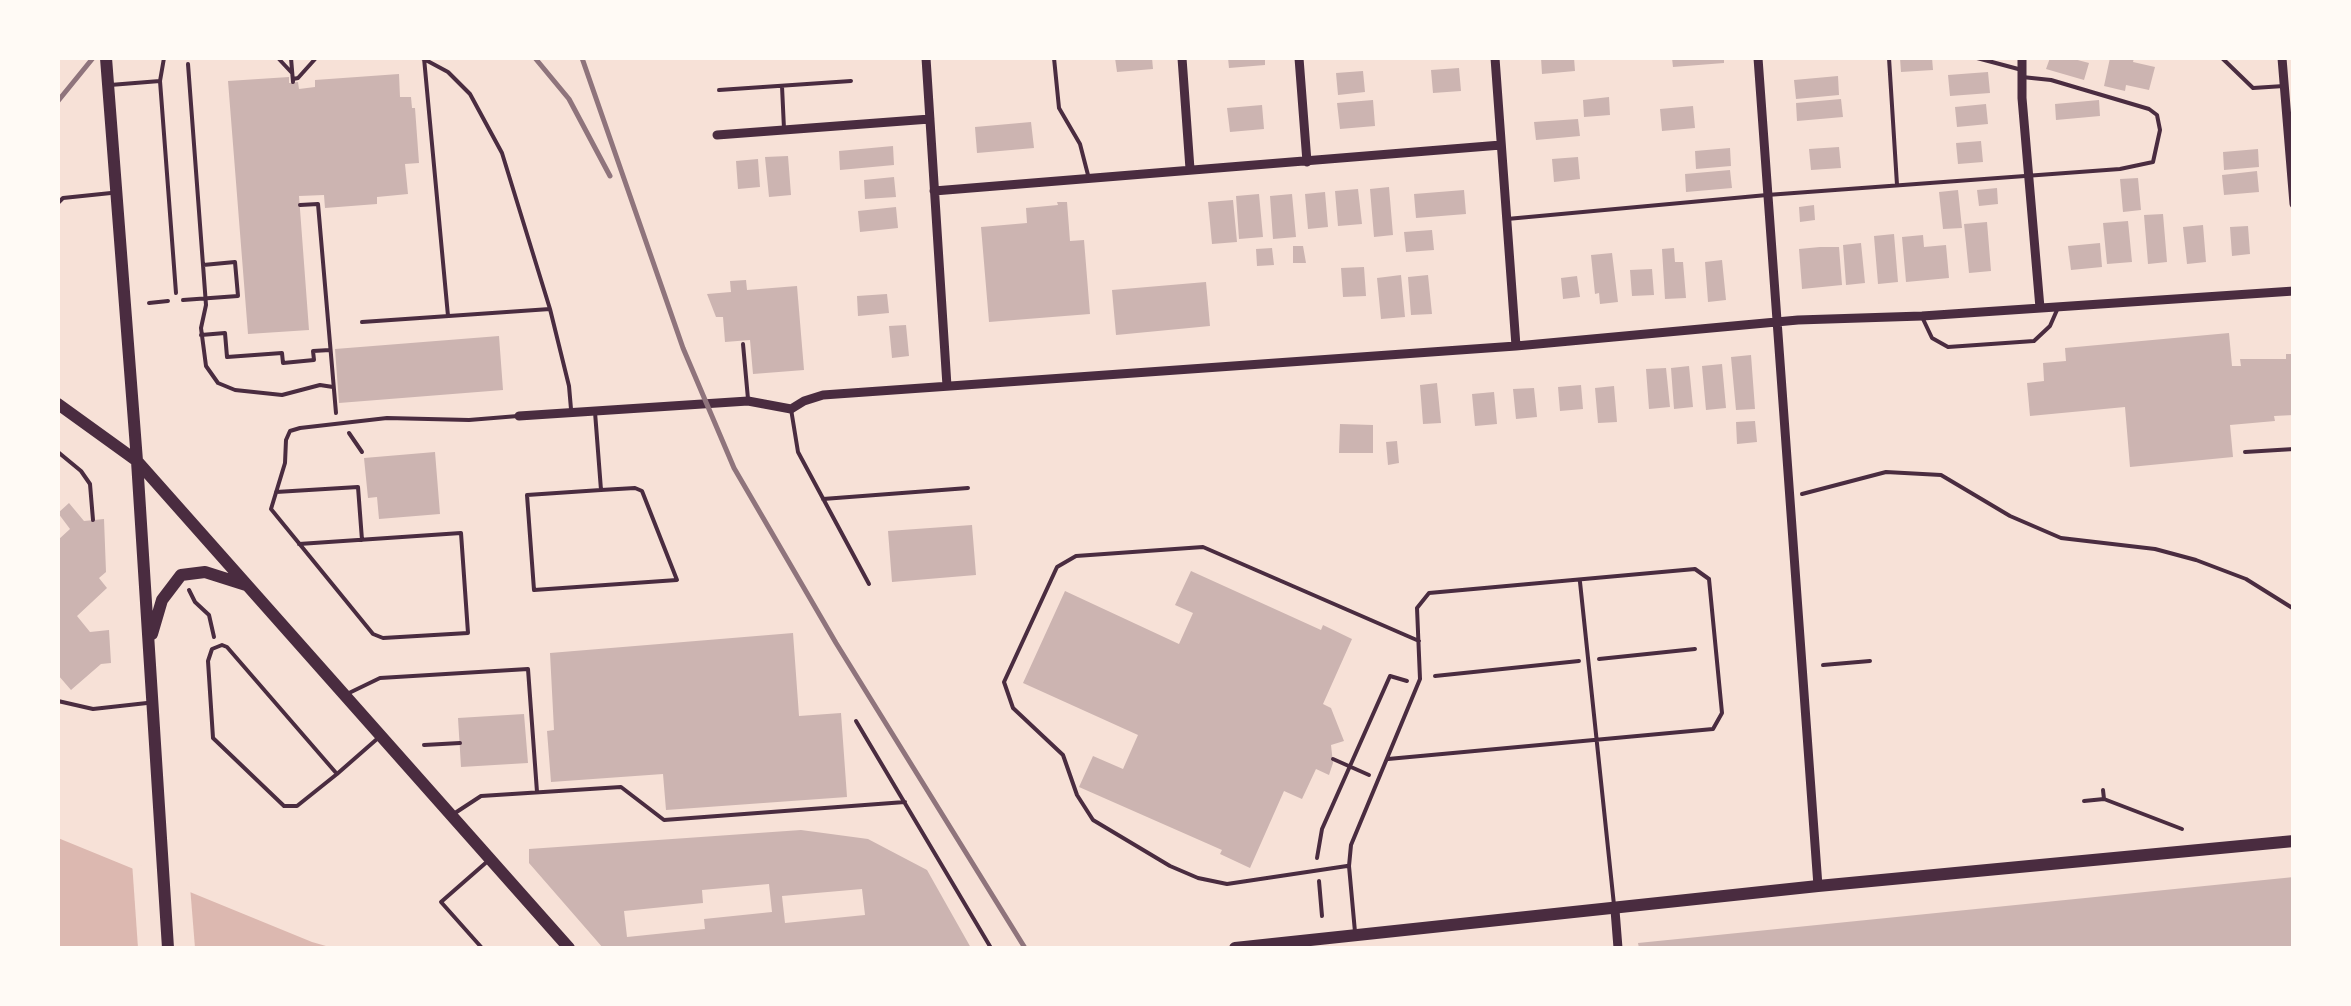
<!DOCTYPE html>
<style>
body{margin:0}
#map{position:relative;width:2351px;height:1006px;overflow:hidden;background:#f7e1d7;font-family:Karla,sans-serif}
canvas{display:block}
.frame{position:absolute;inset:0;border:60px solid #fffaf5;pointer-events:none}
</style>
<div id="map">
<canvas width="2351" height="1006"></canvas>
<div class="frame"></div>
</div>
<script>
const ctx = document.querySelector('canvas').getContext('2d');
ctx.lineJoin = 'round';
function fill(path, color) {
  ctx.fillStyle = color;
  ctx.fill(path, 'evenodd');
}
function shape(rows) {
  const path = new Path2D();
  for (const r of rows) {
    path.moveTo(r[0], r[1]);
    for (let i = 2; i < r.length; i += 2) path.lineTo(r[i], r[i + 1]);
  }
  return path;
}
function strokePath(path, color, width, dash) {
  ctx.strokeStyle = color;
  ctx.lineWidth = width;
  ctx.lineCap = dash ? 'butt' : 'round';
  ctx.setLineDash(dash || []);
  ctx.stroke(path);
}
fill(shape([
 [58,838,312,942,333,948,58,948]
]), '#dcb8b0');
fill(shape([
 [132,862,190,886,195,948,138,948]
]), '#f7e1d7');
fill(shape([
 [1115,58,1152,58,1153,69,1117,72],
 [1228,58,1265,58,1265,65,1229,68],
 [1541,58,1574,58,1575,71,1542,74],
 [1672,58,1724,58,1724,63,1673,67],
 [1900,58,1932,58,1933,70,1901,72],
 [2050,58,2070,58,2089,63,2084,80,2046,69],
 [2110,58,2134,58,2133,62,2155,67,2149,90,2126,85,2125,91,2104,86],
 [1459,68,1461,91,1433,93,1431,70],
 [1363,71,1365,92,1338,95,1336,73],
 [1988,72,1990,93,1950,96,1948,75],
 [399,74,400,97,411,97,412,108,415,108,419,163,405,164,408,194,377,197,377,204,325,208,324,195,299,196,309,330,248,334,228,81,289,77,289,83,298,82,299,89,315,87,315,80],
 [1838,76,1839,95,1796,99,1794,80],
 [1609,97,1610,115,1584,117,1583,100],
 [1841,99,1843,117,1797,121,1796,103],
 [1373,100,1375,126,1340,129,1337,103],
 [2099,100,2100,116,2056,120,2055,104],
 [1986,104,1988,124,1957,127,1955,107],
 [1262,105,1264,129,1230,132,1227,108],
 [1693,106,1695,128,1662,131,1660,109],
 [1578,119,1580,136,1536,140,1534,122],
 [1031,122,1034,148,977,153,975,127],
 [1981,141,1983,162,1958,164,1956,143],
 [893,146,894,165,840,170,839,151],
 [1839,147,1841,168,1811,170,1809,149],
 [1730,148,1731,166,1696,169,1695,151],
 [2258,149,2259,167,2224,170,2223,152],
 [788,156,791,195,769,197,765,157],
 [1578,157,1580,179,1554,182,1552,159],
 [758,159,760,187,738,189,736,161],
 [1730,170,1732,188,1686,192,1685,174],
 [2257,171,2259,192,2224,195,2222,175],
 [894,177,896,197,865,199,864,180],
 [2138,178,2141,210,2123,212,2120,179],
 [1389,187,1393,235,1374,237,1370,189],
 [1997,188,1998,204,1979,206,1977,190],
 [1358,189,1362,224,1338,226,1335,191],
 [1464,190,1466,214,1416,218,1414,194],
 [1958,190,1962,228,1943,229,1939,192],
 [1325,192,1328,227,1308,229,1305,194],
 [1259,194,1263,237,1239,239,1236,196],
 [1292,194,1296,237,1273,239,1270,196],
 [1233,200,1237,242,1212,244,1208,202],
 [1057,202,1067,202,1070,241,1084,240,1090,314,989,322,981,227,1027,223,1026,208,1058,205],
 [1814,205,1815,220,1800,222,1799,207],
 [896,207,898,228,860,232,858,211],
 [2163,214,2167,262,2148,264,2144,215],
 [2128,221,2132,262,2107,264,2103,223],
 [1987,222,1991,271,1969,273,1964,224],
 [2203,225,2206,262,2187,264,2183,227],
 [2248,226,2250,254,2232,256,2230,227],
 [1432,230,1434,250,1406,252,1404,232],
 [1894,234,1898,282,1878,284,1874,236],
 [1923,235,1924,247,1946,245,1949,278,1906,282,1902,237],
 [1861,243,1865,283,1846,285,1843,245],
 [2100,243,2102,267,2071,270,2068,246],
 [1293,246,1303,246,1306,263,1293,263],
 [1820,247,1839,247,1842,285,1802,289,1799,249],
 [1272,248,1274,265,1257,266,1256,249],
 [1674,248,1675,262,1683,262,1686,298,1665,299,1662,249],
 [1612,253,1618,302,1600,304,1599,293,1595,294,1591,255],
 [1722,260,1726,300,1708,302,1705,262],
 [1364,267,1366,296,1343,297,1341,268],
 [1652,269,1654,295,1632,296,1630,270],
 [1401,275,1405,317,1381,319,1377,278],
 [1428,275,1432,314,1411,315,1408,277],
 [1577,276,1580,297,1563,299,1561,278],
 [746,280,747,290,797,286,804,370,753,374,750,340,725,342,723,317,716,317,707,294,731,292,730,281],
 [1206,282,1210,326,1116,335,1112,290],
 [887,294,889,313,858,316,857,296],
 [906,325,909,356,892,358,889,326],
 [2229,333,2232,366,2241,366,2240,359,2286,359,2286,354,2294,354,2294,415,2274,416,2275,421,2230,425,2233,457,2130,467,2125,407,2030,416,2027,383,2044,381,2043,363,2066,361,2065,348],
 [499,336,503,390,339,403,335,349],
 [1751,355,1755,409,1736,410,1731,357],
 [1722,364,1726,408,1706,410,1702,366],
 [1689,366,1693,407,1674,409,1671,368],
 [1666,368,1670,407,1649,409,1646,369],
 [1437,383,1441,423,1423,424,1420,385],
 [1581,385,1583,409,1560,411,1558,387],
 [1614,386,1617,422,1598,423,1595,388],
 [1534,388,1537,417,1516,419,1513,389],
 [1494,392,1497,424,1475,426,1472,394],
 [1755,421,1757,442,1737,444,1736,422],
 [1340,424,1373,425,1373,453,1339,453],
 [1397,441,1399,463,1388,465,1386,442],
 [435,452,440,514,379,519,377,497,368,498,364,458],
 [69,503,84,521,104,519,106,572,99,578,107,588,77,616,90,632,109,630,111,663,101,664,71,690,58,675,58,540,70,529,58,513],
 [972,525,976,575,892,582,888,531],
 [1191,571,1321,630,1323,625,1352,639,1323,704,1331,708,1344,741,1331,745,1333,763,1329,775,1316,769,1302,799,1284,791,1250,868,1220,854,1222,850,1079,787,1093,756,1123,769,1138,735,1023,683,1065,591,1179,644,1193,613,1175,605],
 [793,633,799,716,841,713,847,797,666,810,663,774,551,782,547,731,554,730,550,653],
 [524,714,528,763,461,767,458,718],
 [801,830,868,839,927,870,971,948,603,948,529,863,529,849],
 [769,884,772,912,704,919,705,929,627,937,624,911,703,903,702,890],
 [862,889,865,915,785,923,782,896],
 [2294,877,2294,948,1639,948,1638,943]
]), '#ccb4b1');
strokePath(shape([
 [278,58,292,73],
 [291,58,293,82],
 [188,64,206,305,201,328,206,366,218,383,235,390,282,395,320,385,333,387],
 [293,79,298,78,316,58],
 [300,205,318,204,336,413],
 [183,300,238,296,235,262,203,265],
 [149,303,168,301],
 [201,335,225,333,227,357,282,353,283,363,314,360,313,351,330,350],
 [349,433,362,452],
 [1802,494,1886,472,1941,475,2010,516,2061,538,2155,549,2196,560,2246,579,2294,609],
 [189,590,195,602,209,615,214,637],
 [1599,659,1695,649],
 [1823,665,1870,661],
 [1435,676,1579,661],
 [424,745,460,743],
 [1333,759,1369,775],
 [2104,799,2182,829],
 [2084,801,2104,799,2103,790],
 [1317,858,1322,829,1390,676,1407,681],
 [1319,881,1322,916]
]), '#4a2c40', 4);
strokePath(shape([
 [164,58,160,81,176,293],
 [422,58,448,72,470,94,502,153,550,309,569,386,571,409],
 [424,58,448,316],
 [1054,58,1059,108,1080,144,1088,175],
 [1889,58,1897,185],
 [1977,58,2022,70],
 [2222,58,2253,88,2284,86],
 [110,85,160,81],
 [782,86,784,129],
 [719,90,851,81],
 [58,203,63,198,111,193],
 [1507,219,1767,195,2120,169,2153,162,2160,130,2157,115,2149,109,2051,80,2022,77],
 [1923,319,1932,338,1948,347,2034,341,2050,326,2057,310],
 [362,322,550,309],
 [743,344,748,399],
 [791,409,798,452,869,584],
 [595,412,601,490,635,488,642,491,677,580,534,590,527,495,601,490],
 [58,452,81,471,90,484,93,520],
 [2245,452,2294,449],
 [276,492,358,487,362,540],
 [823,499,968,488],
 [299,544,461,533,468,633,383,638,373,634,271,509,285,463,286,440,290,431,300,428,387,418,469,420,518,416],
 [1580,582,1614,905],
 [349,693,380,678,528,669,537,792],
 [58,701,93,709,147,703],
 [856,721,991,948],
 [337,774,227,647,222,645,212,649,208,661,213,738,284,806,297,806,337,774,377,739],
 [455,813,481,796,621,787,664,820,905,802],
 [1347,866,1227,884,1198,878,1170,866,1093,820,1077,795,1063,755,1013,708,1004,682,1057,567,1076,556,1203,547,1419,641],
 [1355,932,1349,866,1351,845,1420,679,1417,608,1429,593,1695,569,1709,579,1722,713,1713,729,1388,759],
 [482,948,441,902,489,860]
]), '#4a2c40', 4);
strokePath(shape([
 [926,58,947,386],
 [1182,58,1190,169],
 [1299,58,1307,162],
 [1495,58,1516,346],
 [1758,58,1818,886],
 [2022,58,2022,98,2040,308],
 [2282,58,2294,204],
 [717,135,930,119],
 [934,191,1501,145],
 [519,416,748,401,791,409,804,401,823,395,1516,346,1798,320,1922,316,2294,291],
 [1615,910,1618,948]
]), '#4a2c40', 9);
strokePath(shape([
 [106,58,137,461,168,948],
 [58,404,137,461,569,948],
 [152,634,162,600,181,575,205,572,246,585],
 [1235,948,1818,886,2294,841]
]), '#4a2c40', 12);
strokePath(shape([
 [535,58,569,99,610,176],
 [582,58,683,348,734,468,836,643,1025,948],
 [58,101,93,58]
]), '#8f747c', 5);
</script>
